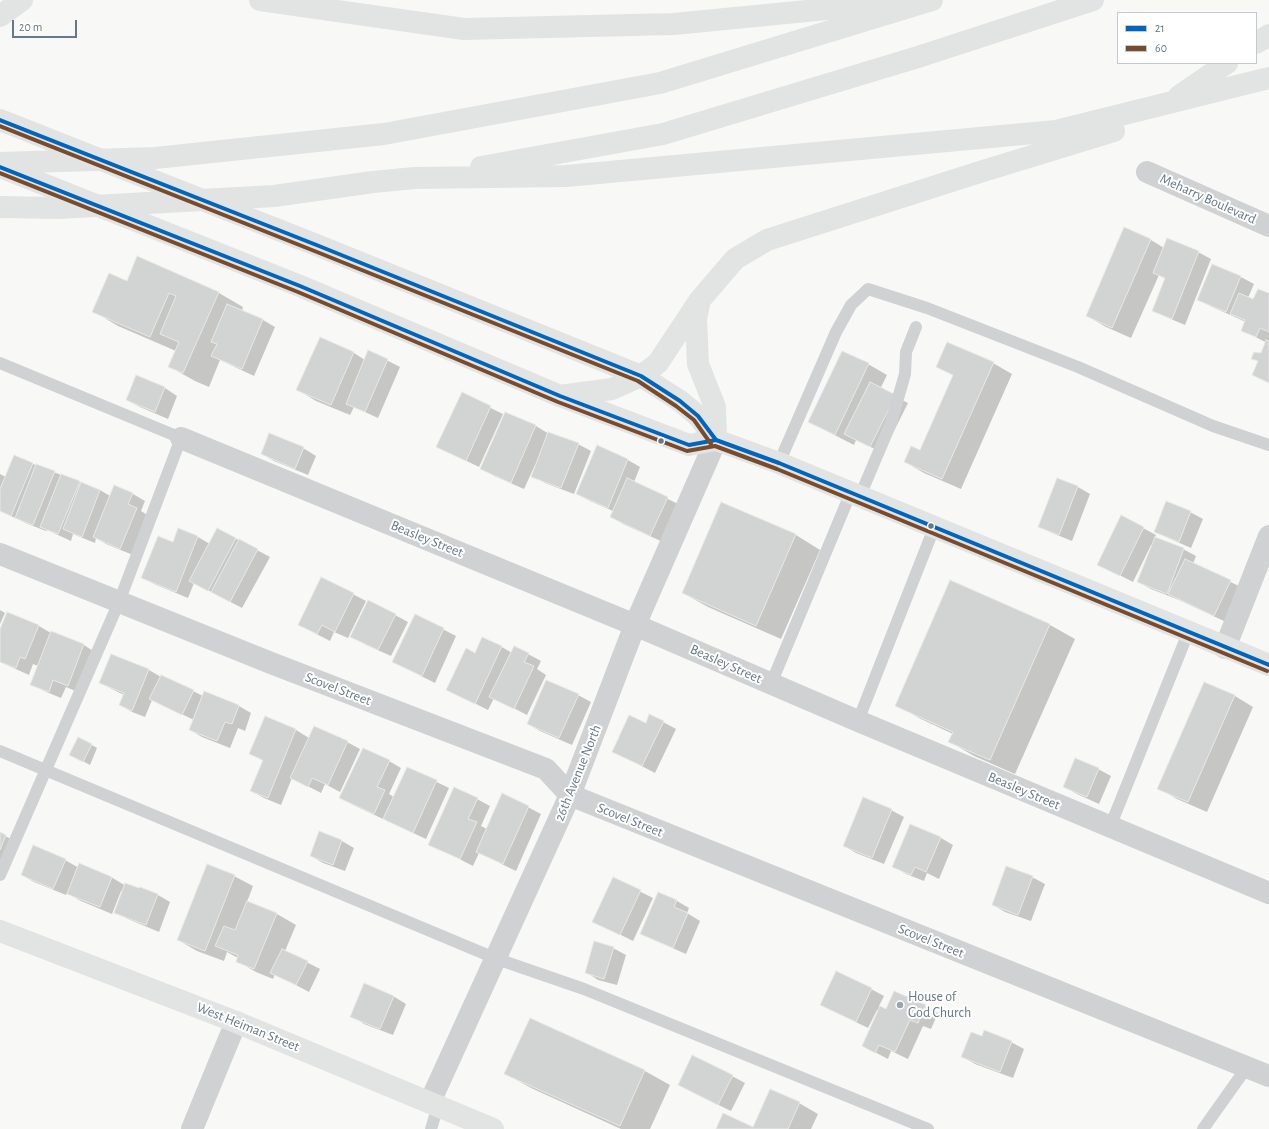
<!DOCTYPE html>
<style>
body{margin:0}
#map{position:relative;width:1269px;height:1129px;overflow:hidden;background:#f8f8f7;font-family:"Alegreya Sans",sans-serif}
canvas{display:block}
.legend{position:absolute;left:1117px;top:12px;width:140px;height:52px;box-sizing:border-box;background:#fff;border:1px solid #c2c9cf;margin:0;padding:5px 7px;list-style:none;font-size:12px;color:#677888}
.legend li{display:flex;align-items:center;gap:8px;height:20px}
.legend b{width:20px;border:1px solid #c2c9cf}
.scale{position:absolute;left:12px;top:20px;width:65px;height:18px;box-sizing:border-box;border:2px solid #677888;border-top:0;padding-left:5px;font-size:12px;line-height:14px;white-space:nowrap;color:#677888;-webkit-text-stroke:3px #fff;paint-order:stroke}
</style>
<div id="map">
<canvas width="1269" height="1129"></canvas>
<ul class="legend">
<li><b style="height:5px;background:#0065bd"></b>21</li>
<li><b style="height:5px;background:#7a4b2a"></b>60</li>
</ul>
<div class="scale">20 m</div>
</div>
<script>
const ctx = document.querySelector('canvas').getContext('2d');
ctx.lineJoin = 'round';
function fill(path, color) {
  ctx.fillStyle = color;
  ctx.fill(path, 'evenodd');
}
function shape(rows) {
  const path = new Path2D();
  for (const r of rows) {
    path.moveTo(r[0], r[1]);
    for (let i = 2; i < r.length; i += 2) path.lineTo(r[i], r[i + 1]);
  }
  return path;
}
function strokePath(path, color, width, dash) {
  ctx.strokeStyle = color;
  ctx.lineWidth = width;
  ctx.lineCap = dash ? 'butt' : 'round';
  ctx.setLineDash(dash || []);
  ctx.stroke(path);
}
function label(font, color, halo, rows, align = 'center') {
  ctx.font = font + ' "Alegreya Sans",sans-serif';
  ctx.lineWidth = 4;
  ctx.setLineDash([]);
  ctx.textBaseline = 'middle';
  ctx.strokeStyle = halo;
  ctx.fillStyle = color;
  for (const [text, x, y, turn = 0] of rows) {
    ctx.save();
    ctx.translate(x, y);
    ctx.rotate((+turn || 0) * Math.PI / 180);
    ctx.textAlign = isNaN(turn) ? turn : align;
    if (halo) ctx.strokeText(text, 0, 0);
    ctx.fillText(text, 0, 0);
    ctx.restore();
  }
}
fill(shape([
 [1151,240,1164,248,1198,252,1211,259,1185,325,1166,317,1153,310,1165,279,1159,275,1131,338,1106,327,1087,316],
 [138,258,219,293,243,307,242,311,263,320,275,327,254,376,220,360,209,387,195,381,170,367,176,351,118,326,93,311,127,283],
 [1212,265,1241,277,1254,284,1248,298,1254,300,1269,294,1269,383,1253,375,1259,362,1253,358,1261,354,1267,343,1242,330,1246,322,1210,306,1198,299],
 [369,351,400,367,378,418,354,407,350,415,316,401,298,390,354,353,365,360],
 [993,363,1012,374,961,489,924,473,905,462,920,451,954,376,937,367],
 [868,364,887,375,880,389,908,403,883,453,856,440,854,445,809,422],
 [137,377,165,388,177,396,168,419,140,407,127,400],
 [462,394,503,414,479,467,438,447],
 [506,413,536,426,549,434,578,444,591,451,574,494,545,483,532,476,536,466,535,465,524,489,494,476,482,469],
 [598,446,628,460,640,467,634,482,680,505,663,542,623,524,611,517,613,511,590,501,577,494],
 [303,448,316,456,308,475,274,461,262,454],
 [33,464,100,490,110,496,133,494,145,501,141,511,149,516,133,555,106,544,96,538,95,543,73,534,71,541,47,530,46,531,28,524,0,511,0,474,6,477],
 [1058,479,1078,487,1090,494,1072,541,1052,533,1039,526],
 [722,503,796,535,820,550,781,639,708,607,683,593],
 [1190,512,1203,519,1191,548,1168,538,1155,531],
 [1143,528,1156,535,1155,538,1183,549,1196,556,1193,564,1243,588,1226,622,1179,600,1151,589,1138,582,1152,546,1151,545,1133,582,1098,564],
 [218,529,270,557,242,608,194,583,188,598,154,584,142,577,174,543,198,537,210,544],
 [322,578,366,601,348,638,334,632,330,641,299,625],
 [951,581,1050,625,1075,639,1015,774,974,756,950,742,953,734,921,719,896,705],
 [0,610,5,613,0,624],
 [8,613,39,626,51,633,84,645,96,653,80,693,66,687,61,698,44,691,31,684,38,666,33,664,29,675,0,662,0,632],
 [395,615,408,622,391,656,364,644],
 [415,615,456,636,435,683,393,662],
 [502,647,512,653,528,654,541,661,537,669,546,675,527,715,494,698,488,710,448,690,475,654],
 [149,670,161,677,193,691,203,696,204,693,239,706,251,713,245,731,238,728,230,748,202,737,190,730,194,720,152,700,145,717,132,712,120,705,124,695,100,683],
 [1204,683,1235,696,1253,707,1207,812,1177,799,1158,788],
 [578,695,591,702,572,745,540,731,528,724],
 [663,722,676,729,655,773,613,751,646,724],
 [296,730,309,738,347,742,360,749,340,792,325,784,321,793,292,778,281,805,264,798,251,791,263,761,251,754],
 [92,745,97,748,90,765,77,758],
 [389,761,401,768,389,794,394,797,408,768,449,788,426,839,353,805,341,798],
 [1098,769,1111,776,1099,804,1077,794,1064,787],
 [503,794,541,814,516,871,479,853,473,866,430,844,477,799,490,806,481,826,487,829],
 [891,810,904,817,884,864,856,853,844,846],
 [911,825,941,838,953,845,939,879,927,873,924,881,906,874,893,866],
 [320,832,342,841,354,848,345,871,323,863,311,856],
 [0,833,18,843,0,869],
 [65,860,79,868,111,877,126,886,140,890,141,888,158,895,170,902,159,932,128,919,115,912,123,892,121,891,112,914,81,901,67,893,66,895,34,882,22,875],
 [234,876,253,886,247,902,277,914,296,925,285,951,320,969,309,992,275,974,273,979,256,972,237,961,238,958,227,952,224,961,197,951,178,940],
 [1032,877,1045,884,1031,921,1005,912,993,905],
 [613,878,653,898,633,941,593,921],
 [677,901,689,908,687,913,700,921,686,954,654,940,641,933],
 [613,948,626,955,617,985,598,980,586,972],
 [871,989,884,996,879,1006,886,1010,925,1006,938,1013,931,1029,923,1026,908,1059,891,1051,888,1059,863,1046,879,1011,877,1010,868,1028,821,1005],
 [393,996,406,1004,393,1035,364,1024,352,1016],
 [530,1019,645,1071,670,1085,650,1129,621,1129,531,1088,506,1074],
 [983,1037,1011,1042,1024,1049,1013,1078,975,1064,963,1057],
 [732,1076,745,1083,731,1111,692,1092],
 [799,1103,818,1114,811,1129,717,1129,754,1128]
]), '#0003');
const building = shape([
 [1124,227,1151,239,1112,328,1086,316,1124,227],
 [1167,238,1199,251,1172,319,1152,311,1165,278,1153,273,1167,238],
 [137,256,219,292,183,373,168,367,179,342,160,334,176,296,169,293,150,337,92,312,109,273,127,281,137,256],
 [1212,264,1241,276,1226,312,1197,300,1212,264],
 [1258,289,1269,293,1269,332,1260,328,1256,337,1241,331,1245,320,1230,314,1239,293,1253,299,1258,289],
 [227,304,263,319,242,369,211,356,217,344,211,342,227,304],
 [320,337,354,352,331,405,296,390,320,337],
 [1266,340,1269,341,1269,383,1252,375,1258,361,1251,359,1254,352,1261,353,1266,340],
 [947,342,994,362,942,479,904,462,911,446,920,450,953,375,936,367,947,342],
 [368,350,388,359,365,412,346,404,368,350],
 [842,351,869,363,835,435,808,422,842,351],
 [136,375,165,387,155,412,126,400,136,375],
 [870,382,896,395,870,447,844,434,870,382],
 [462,392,491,406,466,461,436,447,462,392],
 [505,412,536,425,511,483,480,469,505,412],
 [548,432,579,443,561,488,531,477,548,432],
 [269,433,304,447,295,469,261,454,269,433],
 [597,445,628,459,608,508,576,494,597,445],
 [14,455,33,463,11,516,0,511,0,489,14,455],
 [36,464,55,471,33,525,15,518,36,464],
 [61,474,80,481,58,534,40,527,61,474],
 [627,478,668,497,650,536,610,517,627,478],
 [1057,478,1078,486,1059,535,1038,527,1057,478],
 [81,482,100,490,82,537,63,529,81,482],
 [114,485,133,493,128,504,137,508,120,549,93,537,114,485],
 [1166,501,1191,511,1179,542,1154,532,1166,501],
 [721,502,796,534,756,626,682,593,721,502],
 [1121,515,1144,527,1120,576,1097,565,1121,515],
 [178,528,198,536,176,592,141,578,158,536,173,542,178,528],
 [217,528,236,538,208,591,189,581,217,528],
 [1155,537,1184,548,1167,594,1137,582,1155,537],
 [239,539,258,549,230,602,211,592,239,539],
 [1185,559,1231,580,1214,616,1168,594,1185,559],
 [321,577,354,593,335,632,322,625,317,634,298,625,321,577],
 [950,580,1050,624,990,760,948,742,953,732,895,706,950,580],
 [368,600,396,614,378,650,350,637,368,600],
 [7,612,39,625,25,659,20,657,16,668,0,662,0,629,7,612],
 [415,614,444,628,422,676,392,662,415,614],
 [51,631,84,644,68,686,53,680,49,692,30,685,51,631],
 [482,637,502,646,475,704,446,690,466,648,475,653,482,637],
 [514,646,529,653,524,662,534,666,514,709,489,697,514,646],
 [111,654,149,669,132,711,119,705,124,693,99,683,111,654],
 [161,675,194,690,182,715,149,699,161,675],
 [546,680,579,694,559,738,527,724,546,680],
 [1204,682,1235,695,1188,802,1157,789,1204,682],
 [204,691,239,705,232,724,225,722,217,741,189,730,204,691],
 [649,714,664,721,642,766,612,752,629,715,646,723,649,714],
 [265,716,296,729,268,798,250,791,263,760,249,754,265,716],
 [314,726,348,741,328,785,312,778,308,787,290,778,314,726],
 [78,737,92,744,83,762,69,755,78,737],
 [363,748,390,760,377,787,385,790,374,814,339,798,363,748],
 [1075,758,1099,768,1087,797,1063,787,1075,758],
 [407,767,437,780,413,833,383,819,407,767],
 [454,787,478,798,468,819,477,822,460,859,428,845,454,787],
 [502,793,529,806,503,864,476,852,502,793],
 [863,797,892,809,872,858,843,846,863,797],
 [910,824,941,837,926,872,915,867,911,875,892,867,910,824],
 [319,831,342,840,333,865,310,856,319,831],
 [0,832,6,835,0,850,0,832],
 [33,845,66,859,53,889,21,875,33,845],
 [79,863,112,877,100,907,67,894,79,863],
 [207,864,235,875,205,951,177,940,207,864],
 [1006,866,1033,876,1018,915,992,905,1006,866],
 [613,877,641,890,620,935,592,922,613,877],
 [125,883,139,888,140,887,158,894,146,925,114,913,125,883],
 [658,892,677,900,674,907,688,913,673,948,640,934,658,892],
 [247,901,277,913,254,969,236,962,238,955,215,946,224,926,235,930,247,901],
 [594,941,614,947,604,979,585,973,594,941],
 [282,949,308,961,296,985,270,973,282,949],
 [836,971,872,988,856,1022,820,1005,836,971],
 [364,983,394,996,380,1029,350,1017,364,983],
 [894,991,926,1005,918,1023,910,1020,895,1052,879,1045,875,1053,862,1046,880,1006,886,1009,894,991],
 [530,1018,645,1070,620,1126,504,1074,530,1018],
 [984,1030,1012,1041,1000,1072,961,1057,971,1032,982,1036,984,1030],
 [692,1055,733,1075,718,1105,678,1085,692,1055],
 [770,1089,800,1102,788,1129,716,1129,723,1113,753,1127,770,1089]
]);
fill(building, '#d2d3d3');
strokePath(building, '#e8e8e6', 1);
strokePath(shape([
 [0,363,181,438,119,602,0,875],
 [779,463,836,332,851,305,868,289,927,308,1078,367,1213,426,1269,445],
 [860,496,891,423,905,374,906,352,916,327],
 [771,684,851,492],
 [858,721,934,528],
 [0,751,497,959,584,989,928,1129],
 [1110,827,1188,633],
 [431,1129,438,1106],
 [1203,1129,1247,1067]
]), '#cfd1d2', 12);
strokePath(shape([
 [1147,172,1269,226],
 [181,438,635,625,858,721,1269,893],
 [0,554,271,663,546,769,570,795,1269,1076],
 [1225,648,1269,536],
 [430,1102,570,795,635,625,716,440],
 [192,1129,236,1022]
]), '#cfd1d2', 22);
strokePath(shape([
 [0,120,319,246,641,376,680,401,698,416,716,440],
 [0,167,300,286,560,396,689,445,716,440,779,463,1269,665],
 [0,931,236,1022,493,1129]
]), '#e2e3e3', 22);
strokePath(shape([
 [260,0,464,29,674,24,888,3],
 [0,16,22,0],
 [1256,43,1269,35],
 [1179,96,1227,63],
 [0,163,155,158,384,134,660,83,932,0],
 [481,167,663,134,918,57,1093,0],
 [0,207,58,208,274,196,373,182,415,178,566,176,1056,131,1269,78],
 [699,304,696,319,698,364,715,407,716,440],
 [560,396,612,389,641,376,658,363,699,301,735,259,767,240,983,171,1114,131]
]), '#e2e3e3', 22);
strokePath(shape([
 [0,120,319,246,641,376,680,401,698,416,716,440],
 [0,167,300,286,560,396,689,445,716,440,779,463,1269,665]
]), '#0065bd', 4);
strokePath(shape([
 [0,126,317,252,638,381,676,406,694,420,711,444],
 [0,173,298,292,558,402,687,451,715,446,777,469,1267,671]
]), '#7a4b2a', 4);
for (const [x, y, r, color] of [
 [661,441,3.5,"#677888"],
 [931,526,3.5,"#677888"],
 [900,1005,4,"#9aa5af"]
]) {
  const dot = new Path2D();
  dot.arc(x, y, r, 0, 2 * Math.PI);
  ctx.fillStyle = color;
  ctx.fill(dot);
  strokePath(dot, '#fff', 1.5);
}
label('14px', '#677888', '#fff', [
 ["Meharry Boulevard",1208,199,24],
 ["Beasley Street",427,539,22],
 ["Beasley Street",726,664,24],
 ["Scovel Street",338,689,21],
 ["26th Avenue North",578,773,-68],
 ["Beasley Street",1024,791,23],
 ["Scovel Street",630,820,22],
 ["Scovel Street",931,941,22],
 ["West Heiman Street",248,1027,22]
]);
label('14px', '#677888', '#fff', [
 ["House of",908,997],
 ["God Church",908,1013]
], 'left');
</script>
